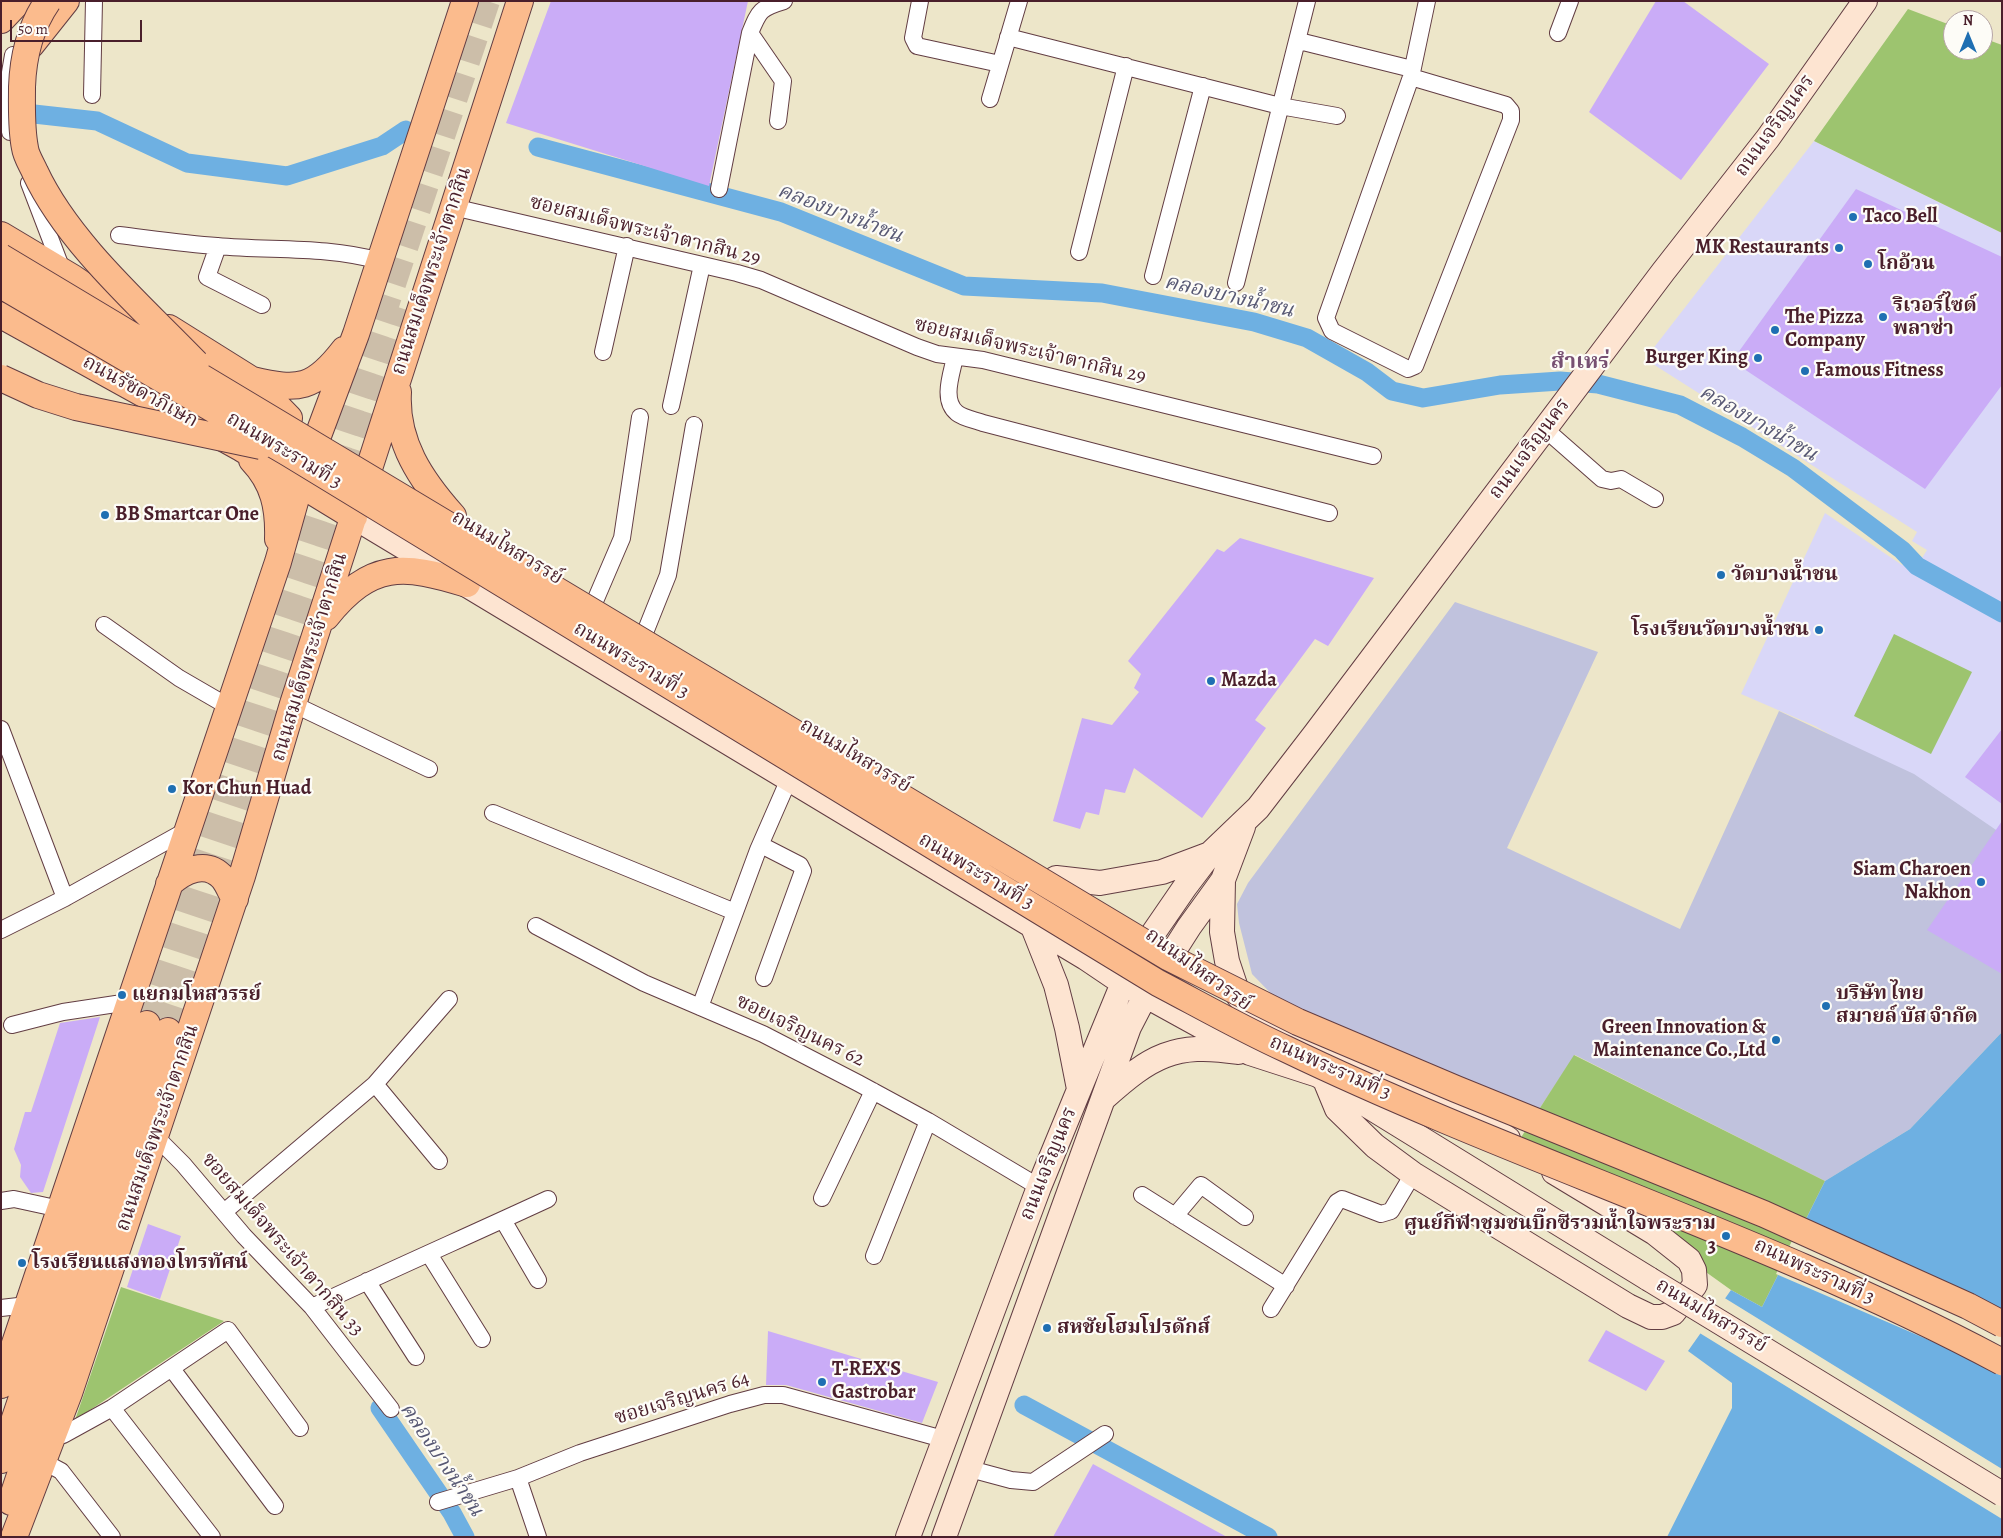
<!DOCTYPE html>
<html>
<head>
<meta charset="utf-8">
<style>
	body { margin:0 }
	#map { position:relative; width:2003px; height:1538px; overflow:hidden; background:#ede6c9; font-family:Alegreya,serif }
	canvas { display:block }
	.frame { position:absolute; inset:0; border:2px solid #4a1f2b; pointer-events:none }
	.north { position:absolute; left:1943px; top:10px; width:50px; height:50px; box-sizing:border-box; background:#fdfcf7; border:1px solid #b5a4a5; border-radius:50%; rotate:0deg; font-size:14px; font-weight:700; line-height:20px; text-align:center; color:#4a1f2b }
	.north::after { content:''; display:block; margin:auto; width:18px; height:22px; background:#1f6fb2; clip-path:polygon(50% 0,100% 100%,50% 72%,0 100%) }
	.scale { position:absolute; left:10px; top:20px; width:132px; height:22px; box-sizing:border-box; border:2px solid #4a1f2b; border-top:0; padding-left:6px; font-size:15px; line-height:18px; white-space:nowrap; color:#4a1f2b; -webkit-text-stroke:4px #fdfcf7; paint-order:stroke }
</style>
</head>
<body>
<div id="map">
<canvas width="2003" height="1538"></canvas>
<div class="frame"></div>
<div class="north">N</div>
<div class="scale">50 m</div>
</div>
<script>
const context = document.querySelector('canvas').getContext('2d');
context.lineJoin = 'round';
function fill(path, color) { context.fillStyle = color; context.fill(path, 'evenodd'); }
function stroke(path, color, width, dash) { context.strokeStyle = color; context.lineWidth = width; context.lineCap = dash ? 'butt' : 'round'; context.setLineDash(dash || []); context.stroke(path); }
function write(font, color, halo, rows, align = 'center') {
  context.font = font + ' Alegreya,"Noto Serif Thai",serif'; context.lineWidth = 4.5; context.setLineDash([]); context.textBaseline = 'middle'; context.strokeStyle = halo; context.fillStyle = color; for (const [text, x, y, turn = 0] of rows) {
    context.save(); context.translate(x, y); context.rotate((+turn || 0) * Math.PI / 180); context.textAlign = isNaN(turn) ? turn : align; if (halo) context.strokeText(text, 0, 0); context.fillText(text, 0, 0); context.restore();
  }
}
fill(new Path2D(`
	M1814,141L2002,233V834L1815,726L1741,694L1825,513L1902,565L1917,566L1927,550L1912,541L1917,532L1645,359Z`), '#d9d7f8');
fill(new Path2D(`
	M1455,602L1598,652L1507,848L1680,929L1779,711L1914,774L2002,834V1032L1910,1129L1825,1181L1575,1055L1534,1117L1293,1016L1252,974L1239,923L1237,904L1248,883Z`), '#c0c2dd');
fill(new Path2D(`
	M1908,9L1953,26V50H1983V38L2002,45V233L1814,141Z
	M1894,634L1972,672L1931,754L1854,716Z
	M1574,1055L1825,1181L1762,1307L1731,1290L1520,1139Z
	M121,1287L224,1321L75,1420Z`), '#9dc46f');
fill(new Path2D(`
	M2002,1032V1537H1667L1732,1408V1383L1688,1351L1731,1290L1762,1307L1825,1181L1910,1129Z`), '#6eb0e2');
fill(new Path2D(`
	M1802,1220L2002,1311V1376L1959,1353L1776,1274Z
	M1723,1297L2002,1469V1519L1698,1332Z`), '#ede6c9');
stroke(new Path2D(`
	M10,116L34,114L97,121L187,163L287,176L382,146L406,130
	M538,147L781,212L964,286L1102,293L1254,322L1307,338L1367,372L1392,391L1423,398L1500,385L1560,381L1598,384L1680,405L1742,437L1793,468L1902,550L1917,566L2002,613
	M1024,1405L1268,1537
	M380,1408L452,1513L465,1537`), '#6eb0e2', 19);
fill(new Path2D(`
	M551,1H748L709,186L506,123Z
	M1656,1H1683L1769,64L1681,180L1589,112Z
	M1856,189L2002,257V385L1925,489L1732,361Z
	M1240,538L1374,578L1328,646L1315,639L1255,720L1266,728L1202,818L1134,768L1125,793L1105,789L1099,815L1086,812L1080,829L1053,821L1082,718L1112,725L1139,692L1134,688L1141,674L1128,661L1217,549L1224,552Z
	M2002,729V804L1965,777Z
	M2002,821V974L1927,930Z
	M100,1017L43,1192L31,1193L20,1177L21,1165L14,1149L25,1112H31L60,1023Z
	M148,1224L181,1236L160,1299L127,1287Z
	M1606,1330L1665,1361L1646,1391L1588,1361Z
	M768,1331L938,1382L922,1423L786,1385H766Z
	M1093,1464L1227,1537H1053Z`), '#caacf7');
stroke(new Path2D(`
	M147,1024L487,1
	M168,1031L407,310`), '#ccbea9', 26, [26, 13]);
const street = new Path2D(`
	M920,1L913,38L917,46L1000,64
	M750,33L783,81L778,121
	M1558,33L1570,1
	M1008,37L1280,106L1337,116
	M1298,44L1303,42L1412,69
	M1411,77L1506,105L1511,111V120L1415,366L1408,369L1332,331L1326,318L1411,77L1427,1
	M92,95L94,1
	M990,99L1019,1
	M10,132L7,90L13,55
	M29,183L63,272
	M719,189L750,33C759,11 760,8 784,1
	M453,207L737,273L761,280L917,347L937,354L983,360L1373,456
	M119,235C152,239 185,244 217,246C273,251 326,246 380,261
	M218,246L207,277L262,305
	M1079,252L1126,66
	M1153,276L1203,86
	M1236,283L1307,1
	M603,352L627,246
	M955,357C952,373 941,400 957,413C963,418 975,420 983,423L1329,513
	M671,406L702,265
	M1545,429L1602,479L1611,481L1621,479L1655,499
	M595,601L622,538L640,417
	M104,625L179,678L229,707
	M646,630L668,575L694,425
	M293,704L429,769
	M1,729L65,898
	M493,813L735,912
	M761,845L800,865L803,871L764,978
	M536,926L644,983L763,1034L858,1083L928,1121L1039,1187
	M1,930L65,898L187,830
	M700,1007L758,850L789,779
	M12,1025L63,1012L129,1002
	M375,1084L439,1161
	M156,1137L183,1164L244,1236L312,1307L391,1409
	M1142,1195L1286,1286
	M822,1198L873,1091
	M1,1201L14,1199L60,1209
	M224,1212L375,1084L449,999
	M1175,1216L1201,1185L1245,1217
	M503,1220L538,1280
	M429,1254L482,1339
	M874,1256L928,1121
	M367,1281L416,1357
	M312,1307C391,1270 470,1235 548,1199
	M1,1308L27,1305
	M1271,1309L1337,1202L1342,1199L1381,1214L1391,1211L1413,1174
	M172,1369L275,1506
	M112,1408L212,1537
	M54,1436L63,1435L112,1408L228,1330L300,1428
	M44,1462L61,1471L112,1537
	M970,1469L1011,1480L1033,1482L1105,1434
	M518,1478L538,1537
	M438,1502L518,1478L580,1453L730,1404L764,1395H783L943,1439`);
const secondary = new Path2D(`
	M354,517L1086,958L1123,983L1250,1053L1318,1075L1649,1279
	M1056,878L1100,883L1162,872L1210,854
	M1223,880L1222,932L1227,961L1239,997
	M1033,927L1056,985L1067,1028L1079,1089
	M1241,999L1277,1031L1298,1054
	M1284,1034L1436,1096L1476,1117L1508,1139
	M1325,1080L1337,1109L1375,1146L1413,1174L1628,1306L1651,1317H1662L1673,1313L1695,1285L1694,1270L1689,1260L1655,1233L1554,1172
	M1104,1098C1151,1056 1174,1042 1238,1052
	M908,1537L1039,1187L1123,983L1152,935L1185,887L1210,854L1258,808L1315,734L1663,272L1768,138L1865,1
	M944,1537L1129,1027L1145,996L1189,927L1223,880L1243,827`);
const primary = new Path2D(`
	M1,20L19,1
	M31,45L66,1
	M1,235L73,278L169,344
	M1,315L241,448L354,517
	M169,328L252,380L289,418
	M252,380C299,391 314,389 344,350
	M398,392C395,442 421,480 453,516
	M252,460C274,483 279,508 278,539
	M326,617C371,561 403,564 467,584
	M169,884C183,871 206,859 223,878C228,884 231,893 235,899
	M1,1385L278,562L300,484L356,334L465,1
	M1,1460L147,1024
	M11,1502L168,1031
	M14,1537L69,1393L242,876L293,704L520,1`);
stroke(street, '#623d43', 18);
stroke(secondary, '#623d43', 26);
stroke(primary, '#623d43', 28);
stroke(street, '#fff', 16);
stroke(secondary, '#fde4d1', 24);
stroke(primary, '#fbbb8d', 26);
const secondaryBridge = new Path2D(`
	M1649,1279L2002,1494`);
const primaryBridge = new Path2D(`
	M48,1C30,27 23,56 22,87C22,107 21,128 25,148C26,156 32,165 35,172C68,243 142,307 196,363
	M1,257L1168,957L1298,1022L1456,1089L1764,1214L1968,1306L2002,1324
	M1,285L288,453L1158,983C1200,1005 1242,1029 1286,1049C1521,1162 1772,1239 2002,1362
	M1,378L38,395L76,407L261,446`);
stroke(secondaryBridge, '#623d43', 26, []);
stroke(primaryBridge, '#623d43', 28, []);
stroke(secondaryBridge, '#fde4d1', 24);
stroke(primaryBridge, '#fbbb8d', 26);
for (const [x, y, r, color] of [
	[1853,217,5,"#1f6fb2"],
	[1839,248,5,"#1f6fb2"],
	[1868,264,5,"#1f6fb2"],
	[1883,317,5,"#1f6fb2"],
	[1775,330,5,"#1f6fb2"],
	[1758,358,5,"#1f6fb2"],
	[1805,371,5,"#1f6fb2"],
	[105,515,5,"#1f6fb2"],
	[1721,575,5,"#1f6fb2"],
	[1819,630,5,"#1f6fb2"],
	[1211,681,5,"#1f6fb2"],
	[172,789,5,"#1f6fb2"],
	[1981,882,5,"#1f6fb2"],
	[122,995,5,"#1f6fb2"],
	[1826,1006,5,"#1f6fb2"],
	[1776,1040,5,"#1f6fb2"],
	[1726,1236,5,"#1f6fb2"],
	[22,1263,5,"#1f6fb2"],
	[1047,1328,5,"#1f6fb2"],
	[822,1382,5,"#1f6fb2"]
]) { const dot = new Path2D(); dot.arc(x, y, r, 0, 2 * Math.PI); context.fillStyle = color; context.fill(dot); stroke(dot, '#fdfcf7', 2); }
write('20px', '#4a1f2b', '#fdfcf7', [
	["ถนนเจริญนคร",1775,126,-54],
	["ซอยสมเด็จพระเจ้าตากสิน 29",645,231,14],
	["ถนนสมเด็จพระเจ้าตากสิน",432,271,-72],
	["ซอยสมเด็จพระเจ้าตากสิน 29",1030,351,13],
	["ถนนรัชดาภิเษก",140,392,29],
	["ถนนเจริญนคร",1530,449,-53],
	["ถนนพระรามที่ 3",284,451,31],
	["ถนนมไหสวรรย์",507,548,31],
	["ถนนสมเด็จพระเจ้าตากสิน",310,657,-73],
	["ถนนพระรามที่ 3",631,661,31],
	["ถนนมไหสวรรย์",855,756,31],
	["ถนนพระรามที่ 3",976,872,31],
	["ถนนมไหสวรรย์",1198,970,36],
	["ซอยเจริญนคร 62",800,1031,26],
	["ถนนพระรามที่ 3",1330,1068,24],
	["ถนนสมเด็จพระเจ้าตากสิน",158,1128,-71],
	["ถนนเจริญนคร",1049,1164,-68],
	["ซอยสมเด็จพระเจ้าตากสิน 33",282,1245,49],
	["ถนนพระรามที่ 3",1814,1272,25],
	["ถนนมไหสวรรย์",1711,1316,31],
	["ซอยเจริญนคร 64",682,1399,-17]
]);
write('bold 20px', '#4a1f2b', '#fdfcf7', [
	["Taco Bell",1863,217],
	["MK Restaurants",1829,248,"right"],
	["โกอ้วน",1878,264],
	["ริเวอร์ไซด์",1893,306],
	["พลาซ่า",1893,329],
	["The Pizza",1785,318],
	["Company",1785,341],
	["Burger King",1748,358,"right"],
	["Famous Fitness",1815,371],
	["BB Smartcar One",115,515],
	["วัดบางน้ำชน",1731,575],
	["โรงเรียนวัดบางน้ำชน",1809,630,"right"],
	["Mazda",1221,681],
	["Kor Chun Huad",182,789],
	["Siam Charoen",1971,870,"right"],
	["Nakhon",1971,893,"right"],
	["บริษัท ไทย",1836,994],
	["สมายล์ บัส จำกัด",1836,1017],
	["แยกมโหสวรรย์",132,995],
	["Green Innovation &",1766,1028,"right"],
	["Maintenance Co.,Ltd",1766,1051,"right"],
	["ศูนย์กีฬาชุมชนบิ๊กซีรวมน้ำใจพระราม",1716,1224,"right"],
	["3",1716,1247,"right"],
	["โรงเรียนแสงทองโทรทัศน์",32,1263],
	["สหชัยโฮมโปรดักส์",1057,1328],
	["T-REX'S",832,1370],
	["Gastrobar",832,1393]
], 'left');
write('italic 21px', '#585974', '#fdfcf7', [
	["คลองบางน้ำชน",840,214,21],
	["คลองบางน้ำชน",1229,297,13],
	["คลองบางน้ำชน",1758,424,30],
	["คลองบางน้ำชน",441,1460,56]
]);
write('bold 22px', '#775072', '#fdfcf7', [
	["สำเหร่",1580,363]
]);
</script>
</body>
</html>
